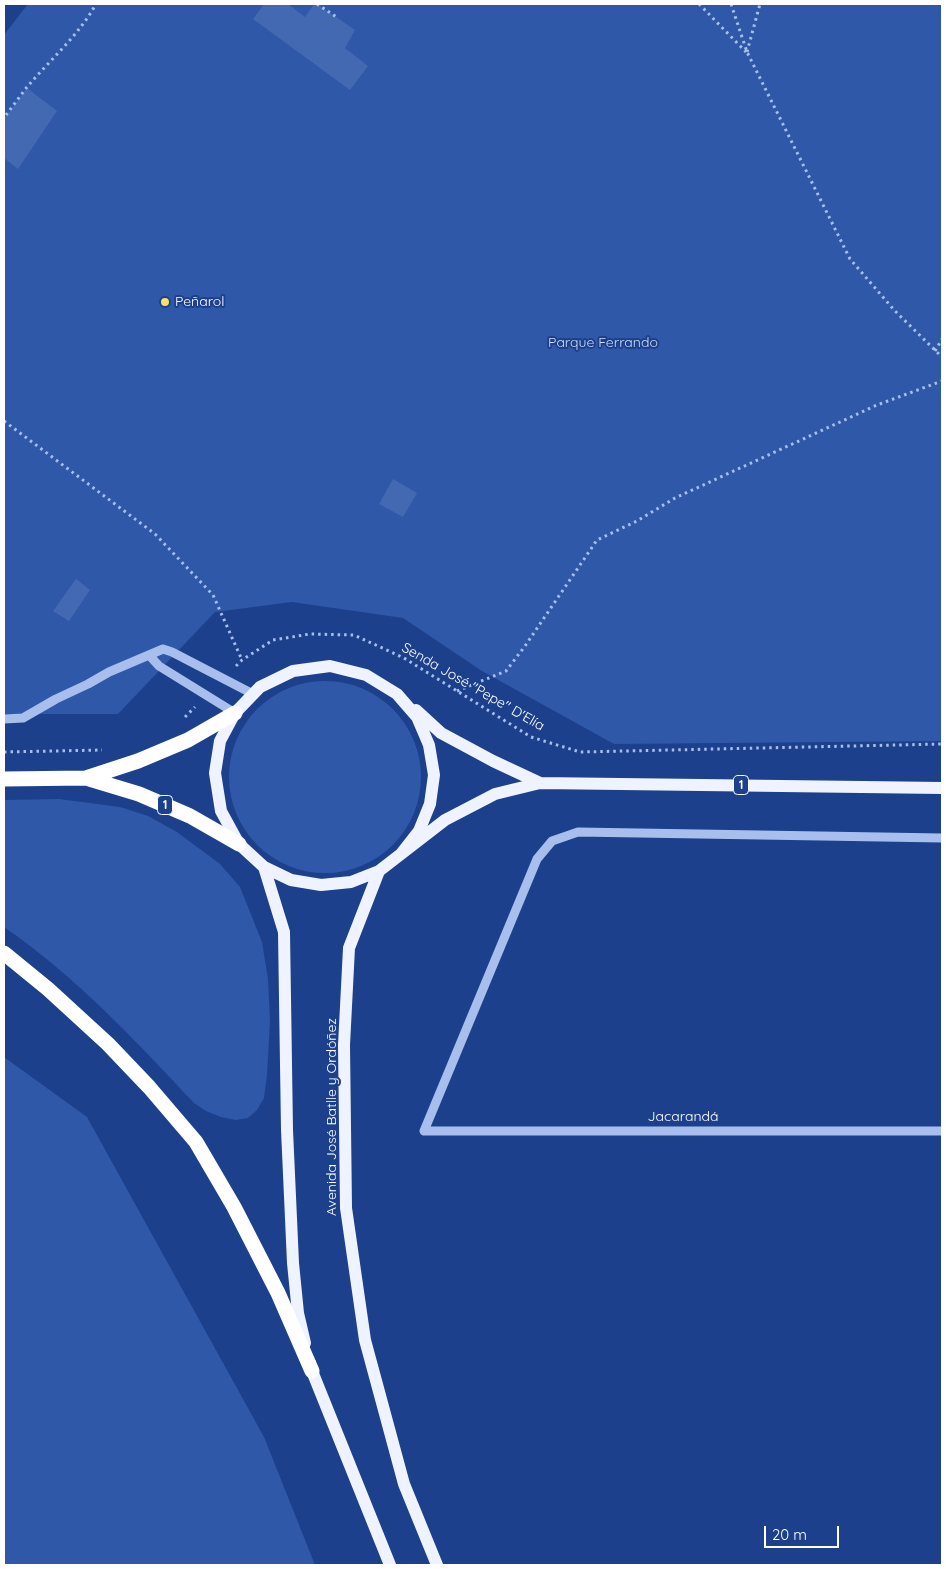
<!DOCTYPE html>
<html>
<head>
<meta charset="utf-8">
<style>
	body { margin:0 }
	#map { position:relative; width:946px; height:1569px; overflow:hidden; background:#1c408c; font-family:Quicksand,sans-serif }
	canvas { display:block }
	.frame { position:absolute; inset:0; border:5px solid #fff; pointer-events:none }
	.scale { position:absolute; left:764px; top:1526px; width:75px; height:22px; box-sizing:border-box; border:2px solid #fff; border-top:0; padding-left:6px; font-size:15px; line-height:18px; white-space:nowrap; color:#fff; -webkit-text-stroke:4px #1c408c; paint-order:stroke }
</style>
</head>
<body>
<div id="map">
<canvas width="946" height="1569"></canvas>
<div class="frame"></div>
<div class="scale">20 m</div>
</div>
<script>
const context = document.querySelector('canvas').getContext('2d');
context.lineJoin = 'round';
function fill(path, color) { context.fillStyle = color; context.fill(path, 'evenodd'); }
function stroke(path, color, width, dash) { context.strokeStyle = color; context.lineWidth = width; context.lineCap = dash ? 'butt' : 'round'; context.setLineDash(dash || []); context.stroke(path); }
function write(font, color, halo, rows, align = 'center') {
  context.font = font + ' Quicksand,sans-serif'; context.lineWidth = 4; context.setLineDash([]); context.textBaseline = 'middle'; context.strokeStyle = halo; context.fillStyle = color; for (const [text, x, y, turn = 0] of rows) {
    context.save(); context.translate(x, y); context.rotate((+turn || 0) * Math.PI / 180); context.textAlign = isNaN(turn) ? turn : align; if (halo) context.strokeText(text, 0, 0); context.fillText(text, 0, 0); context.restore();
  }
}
fill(new Path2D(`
	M28,4H942V741L614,744L482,671L403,618L292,602L215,612L118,714H4V35Z
	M229 777a96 96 0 1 1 192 0a96 96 0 1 1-192 0Z
	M59,799L120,807L148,816L177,832L220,864L240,887L262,942L268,979L270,1021L267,1075L264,1098L257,1110L248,1118L236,1120L221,1117L206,1111L194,1103C135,1040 75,976 4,927V800Z
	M4,1057L87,1117L264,1437L315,1565H4Z`), '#2f58a9');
fill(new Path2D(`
	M264,4H288L305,17L314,4H317L355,30L345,48L368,66L350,90L253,19Z
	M27,88L57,111L18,169L4,158V119Z
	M393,479L417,493L403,517L379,504Z
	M76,579L90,590L69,621L53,611Z`), '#4469b3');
stroke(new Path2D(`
	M317,4L338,18
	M699,4L746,52
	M731,4L747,52L850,259L895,311L942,357
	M747,52L760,4
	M6,115C13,106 20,96 27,87C50,60 79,35 96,4
	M935,351L942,339
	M4,421L155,534L213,595L242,660
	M236,666L242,660L273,640L310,634L354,635L404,658L531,737L580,752L942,744
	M457,691L506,671L525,646L597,540L637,521L675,498L877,405L942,381
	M185,717L195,707
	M4,752L102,750`), '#a8bfed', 3, [2.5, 4]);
stroke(new Path2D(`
	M149,655L159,666L235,713
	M4,719L23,718L56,699L88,684L109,672L163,649L172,652L253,694
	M942,838L578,832L552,841L537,859L424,1131H942`), '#a8bfed', 9);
stroke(new Path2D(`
	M416,710L441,733L493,761L540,783
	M401,854L419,831L430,804L434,775L429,745L417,717L397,694L366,675L330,666L293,671L260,687L235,713L220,741L215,773L221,811L239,844L264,867L291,880L321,885L351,882L379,871L445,820L495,794L540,783L942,788
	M264,867L284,932L287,1130L293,1263L298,1313L305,1343
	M379,871L349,948L344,1045L346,1208L365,1340L404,1484L437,1565
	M310,1363L312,1371L390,1565`), '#eef3ff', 12);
stroke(new Path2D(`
	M86,778L138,761L188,740L235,713
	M4,779L86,778L139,794L190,816L239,844
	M4,953L48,989L108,1044L149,1087L196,1142L234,1207L278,1293L312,1371`), '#fff', 15);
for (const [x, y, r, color] of [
	[165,302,5,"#fde266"]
]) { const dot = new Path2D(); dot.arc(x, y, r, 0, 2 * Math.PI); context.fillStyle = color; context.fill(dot); stroke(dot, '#1c408c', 2); }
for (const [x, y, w] of [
	[741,785,15],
	[165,805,15]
]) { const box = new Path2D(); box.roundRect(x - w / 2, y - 9.5, w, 19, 4); context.fillStyle = '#1c408c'; context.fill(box); stroke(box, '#fff', 1); }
write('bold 12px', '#fff', null, [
	["1",741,785],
	["1",165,805]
]);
write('14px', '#fff', '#1c408c', [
	["Peñarol",175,302]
], 'left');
write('14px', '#cedcf9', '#1c408c', [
	["Parque Ferrando",603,343]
]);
write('14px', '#fff', '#1c408c', [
	["Senda José \"Pepe\" D'Elía",473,687,30],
	["Avenida José Batlle y Ordóñez",332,1117,-90],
	["Jacarandá",683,1117]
]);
</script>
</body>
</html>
